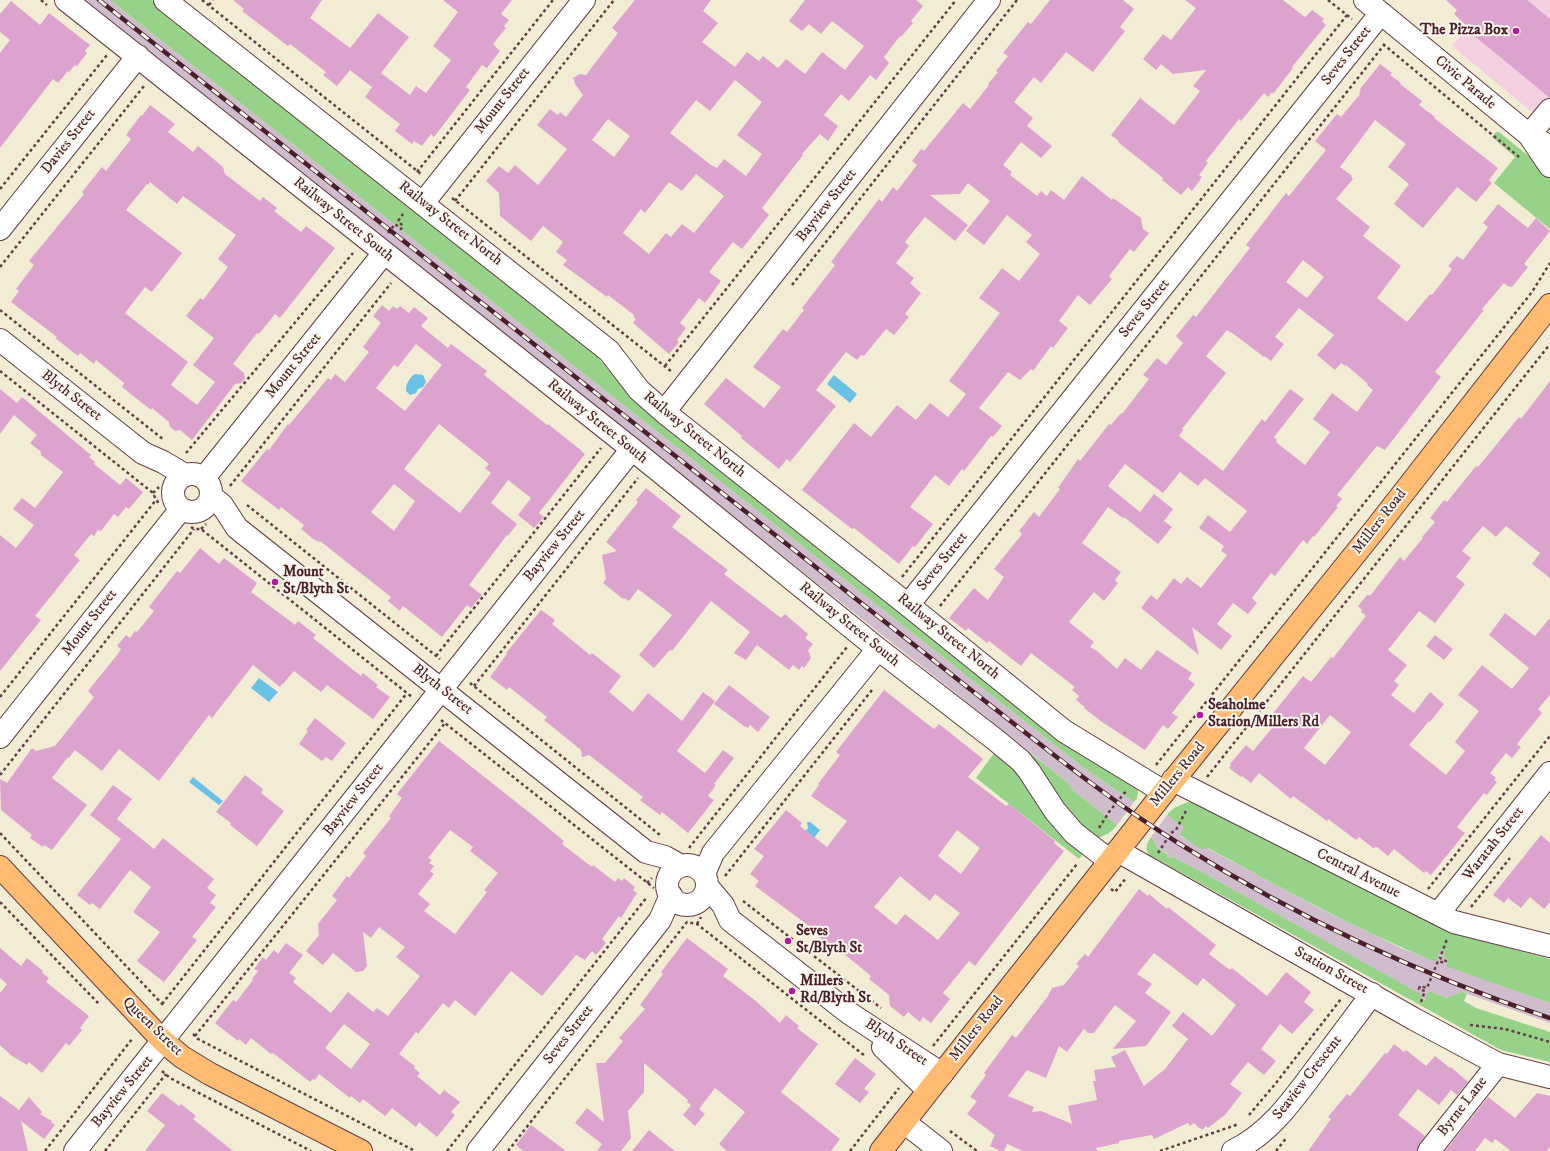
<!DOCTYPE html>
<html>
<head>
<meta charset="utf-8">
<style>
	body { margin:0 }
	canvas { display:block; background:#f2ecd4 }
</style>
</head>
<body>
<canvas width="1550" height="1151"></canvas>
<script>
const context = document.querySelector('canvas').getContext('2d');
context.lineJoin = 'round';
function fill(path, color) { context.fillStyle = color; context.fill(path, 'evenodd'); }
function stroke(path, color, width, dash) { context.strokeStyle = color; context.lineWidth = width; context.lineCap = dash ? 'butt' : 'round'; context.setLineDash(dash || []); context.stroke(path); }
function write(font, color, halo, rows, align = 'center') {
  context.font = font + ' "IM FELL DW Pica",serif'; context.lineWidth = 4; context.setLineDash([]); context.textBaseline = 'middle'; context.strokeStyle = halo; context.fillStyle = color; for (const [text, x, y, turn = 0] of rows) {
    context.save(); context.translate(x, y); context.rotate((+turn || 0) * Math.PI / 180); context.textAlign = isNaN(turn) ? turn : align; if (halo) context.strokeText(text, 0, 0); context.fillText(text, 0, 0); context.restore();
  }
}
fill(new Path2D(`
	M1490,0H1550V127L1452,46Z`), '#f3cfdf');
fill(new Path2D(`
	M82,0H110L1084,768L1134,802L1117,825L1074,791L1067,782L1007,734Z
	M1167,815L1185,827L1180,836L1201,848H1207L1321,909L1403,949L1436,961L1440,949L1445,951L1443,957L1448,960L1446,965L1550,1003V1023L1462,992L1447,998L1429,991L1426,1000L1421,997V995L1204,873L1173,857L1170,858L1167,856V853L1158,848L1151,837Z`), '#cfbdce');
fill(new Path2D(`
	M110,0H152L161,6L582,339L631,396L1137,787C1139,793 1138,797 1134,802L1084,768Z
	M1496,132H1499L1546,170L1550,177V229L1494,183L1515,157L1492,137Z
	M883,665L1000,751L1083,853L1079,859L976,778L994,753Z
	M1020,745L1067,782L1074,791L1117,825C1112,832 1105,836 1097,838L1073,821L1022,751Z
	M1188,802L1197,803L1437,926L1467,937L1550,959V1003L1446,966L1448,960L1443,957L1445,951L1440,950L1436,962C1357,930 1282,888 1208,848L1201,849L1180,835L1184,827L1167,815C1172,808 1180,805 1188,802Z
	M1151,837L1158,848L1167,854V856L1170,858L1173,857L1204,873L1422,995L1421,997L1425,1000L1429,991L1447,998L1462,992L1467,994L1464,1001L1476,1008L1550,1032V1062L1501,1050L1153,857L1151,859C1145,850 1145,846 1151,837Z`), '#96d388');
fill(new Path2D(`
	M415,374L423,375L426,382L423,387L418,389L416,393L410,395L406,391C405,385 410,377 415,374Z
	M834,375L857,394L850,403L827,384Z
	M259,678L278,692L269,702L251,688Z
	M193,777L223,801L219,805L189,782Z
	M807,822H810L820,830L806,849L797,842L808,828Z`), '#69c1e6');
fill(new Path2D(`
	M233,0H322L310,18L350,48L378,13L409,37L381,73L410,95L416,86L426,93L451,60L433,46L458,12L443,0H512L501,14L509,20L504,26L506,28L493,44L500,51L487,68L482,65L466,87L470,90L434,137L431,134L422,146L414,141L412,144L395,131L400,124L365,97L372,87L350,70L337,86L323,75L326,72L290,44L288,46L242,11L244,9Z
	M635,0H711L703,11L718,23L702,42L735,67L747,52L759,61L763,56L778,68L786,59L805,74L822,52L845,70L864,46L832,21L821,34L809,24L802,31L789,21L805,0H916L923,6L911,21L913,23L901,37L900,36L884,57L889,63L876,80L870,75L849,101L841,94L824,115L838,126L828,141L820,134L802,154L803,155L762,208L769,215L742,249L733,242L709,272L721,281L705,303L699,298L680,323L686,328L677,340L679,342L669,354L633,323L636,319L633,316L634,315L608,295L607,297L563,265L567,260L556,252L563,242L543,226L531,241L500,216L499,193L486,181L499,166L508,173L515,165L538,185L567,149L537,125L550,109L558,115L560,112L566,117L583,95L575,84L573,78L580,74L586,75L618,33L612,28ZM735,80L762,102L737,135L762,154L746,176L724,159L717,168L711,165L670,133L696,100L710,111ZM608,119L630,136L614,157L592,140ZM696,174L724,196L694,233L682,224L671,237L666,233L649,254L623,233L641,209L645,213L669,182L682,191Z
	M1050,0H1123L1134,9L1120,27L1125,31L1093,72L1066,52L1041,83L1034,77L1014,102L1033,118L1027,126L1052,146L1041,158L1021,142L1003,165L1012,172L1010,175L1037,196L1041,191L1047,196L1051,190L1064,200L1082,176L1112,200L1113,198L1141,218L1143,229L1149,233L1134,252L1130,249L1109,276L1112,279L1090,305L1078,295L1059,321L1068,328L1053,348L1051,346L1033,371L1031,369L1020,380L1008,372L979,408L1002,426L993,437L991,436L964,471L962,469L949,486L935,475L910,507L933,524L915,547L913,546L899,564L854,528L852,529L802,490L854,423L871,437L897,405L916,420L930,403L948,417L966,394L949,381L1000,313L979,298L1002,268L1019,281L1040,254L1026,242L1032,235L1007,215L984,245L966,231L990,201L968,183L960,194L930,195L968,225L955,241L925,217L905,242L909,246L896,263L914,278L910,283L921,293L905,314L909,317L894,335L886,329L864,356L861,355L857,360L846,352L816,390L836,406L790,462L787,459L779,469L741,438L742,436L704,404L726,378L764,408L781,387L753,367L783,329L787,332L804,310L802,308L835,265L831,262L879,199L882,202L893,187L897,191L917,165L912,161L921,149L924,151L963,103L970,109L989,85L988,84L998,72L996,71L1008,56L1003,53L1028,22L1031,24Z
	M1185,0H1283L1305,17L1312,10L1324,19L1322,21L1326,25L1292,67L1293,68L1273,94L1272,92L1268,97L1264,93L1241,121L1239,119L1206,161L1208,163L1199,175L1202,177L1192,191L1188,187L1181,195L1162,180L1163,178L1118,142L1119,141L1111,135L1140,98L1174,125L1200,91L1193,86L1206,70L1173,74L1161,64L1156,70L1143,59L1163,34L1171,40L1196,8Z
	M1446,0H1527L1550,19V98L1466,29L1468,27L1454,14L1457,10Z
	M11,1L40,25L49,13L90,45L85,51L87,53L77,66L75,65L69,72L68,71L58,83L53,79L0,148V53L10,40L0,32V14Z
	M1380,64L1392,73L1390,75L1401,83L1400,84L1422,101L1419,105L1435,117L1434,118L1498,168L1489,180L1492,183L1476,202L1457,187L1423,228L1394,204L1409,184L1388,167L1406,144L1375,120L1340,167L1352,176L1351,177L1353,179L1336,199L1370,227L1363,236L1401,266L1377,298L1407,322L1430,294L1432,295L1452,269L1448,266L1457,256L1463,260L1488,227L1483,223L1498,204L1528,228L1536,218L1550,231L1524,264L1528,267L1512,287L1510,286L1509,287L1504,283L1482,309L1484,310L1435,372L1441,377L1385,450L1377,446L1337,495L1342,499L1336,506L1338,507L1314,537L1313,536L1307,544L1303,540L1275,576L1271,573L1252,598L1257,603L1248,614L1233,603L1217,624L1232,636L1221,650L1192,627L1199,655L1141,608L1151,595L1157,600L1174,578L1181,584L1187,577L1201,588L1227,555L1221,551L1224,546L1199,528L1208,515L1230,532L1247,511L1205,478L1198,486L1180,472L1163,493L1125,464L1108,486L1140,512L1154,494L1173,509L1164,521L1172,527L1158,544L1124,517L1123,518L1108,507L1082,543L1121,572L1115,580L1118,583L1104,601L1094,592L1069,622L1094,642L1090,647L1097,651L1117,669L1125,658L1141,670L1157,650L1192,673L1188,679L1195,684L1172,713L1178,717L1168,729L1163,725L1145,750L1102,722L1084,708L1085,707L1076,700L1079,696L1072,690L1075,687L1031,653L1021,666L989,641L987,643L968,628L966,631L949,618L974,588L988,600L1004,577L994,569L1022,534L1019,531L1034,512L1039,517L1060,489L1058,488L1078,459L1080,461L1109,424L1111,425L1121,413L1122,414L1149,379L1143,375L1157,358L1166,365L1183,343L1176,336L1193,315L1196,317L1250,248L1246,245L1286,193L1289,196L1326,150L1315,141L1337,114L1341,117L1360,94L1359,93L1361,90L1360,89ZM1303,260L1324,277L1307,298L1286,282ZM1299,308L1334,335L1317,355L1335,370L1341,363L1345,366L1346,365L1368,384L1367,385L1373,390L1357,412L1332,393L1313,419L1330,432L1305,465L1276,442L1277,440L1274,437L1304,399L1290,389L1265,422L1262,419L1223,471L1179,436L1183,430L1182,429L1226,373L1206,356L1227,330L1231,333V332L1264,357V356L1271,361L1284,344L1275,337Z
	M150,105L175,124L168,132L193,152L198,146L223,167L225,174L260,201L263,197L277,208L274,211L301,232L306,226L335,248L280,318L275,314L259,334L257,333L233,364L244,373L245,379L241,383L235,384L192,440L180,430L175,431L170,427L169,422L152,408L151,410L122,387L124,383L96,360L94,364L80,353L78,356L55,338L57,337L11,302L19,291L16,289L34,265L29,261L84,194L82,192L102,167L106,171L131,139L126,135L141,115L142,116ZM150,182L177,204L183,196L236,235L218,259L228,267L203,300L200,298L186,316L214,338L193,365L215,382L197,405L171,385L188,362L125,313L145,287L152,292L182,253L126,210L147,184L148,185Z
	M382,305L389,311L393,306L397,309L400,306L409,313L414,307L428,318L421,326L448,348L451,344L487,371L484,375L547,425L548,424L582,451V452L585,454L539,513L544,517L534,528L518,515L531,498L508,480L491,503L517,524L508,536L507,535L469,585L482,595L471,608L467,605L442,637L403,606L400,611L388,601L391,597L320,541L319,542L313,539L301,529L304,525L281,507L279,510L241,481L267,449L269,450L288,424L289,425L328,378L331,380L335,374L345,382L369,352L363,347L381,323L373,316ZM416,344L442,365L405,411L376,388L394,365L398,367ZM439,424L489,464L485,468L491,473L460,513L404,469ZM394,484L415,501L394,531L371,512Z
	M1550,381V578L1532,564L1540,553L1506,526L1496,537L1483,526L1462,551L1471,558L1456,577L1465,584L1435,623L1419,611L1388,650L1407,665L1394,681L1399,685L1391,695L1414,713L1430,692L1444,704L1430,722L1429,721L1409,745L1446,775L1465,751L1455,742L1479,711L1458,695L1482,665L1512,689L1529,668L1489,635L1505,613L1535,636L1550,618V695L1538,709L1542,713L1517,744L1521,747L1512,758L1506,753L1490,773L1496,778L1494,780L1497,782L1487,795L1484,793L1457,827L1465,833L1431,875L1426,871L1424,873L1394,849L1388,856L1377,847L1373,848L1359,837L1356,840L1328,819L1327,821L1293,796L1291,799L1259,773L1251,783L1242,776L1241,777L1229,768L1231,765L1230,764L1246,745L1253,751L1277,722L1270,717L1303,676L1311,682L1331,657L1333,658L1366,616L1361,612L1362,610L1358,606L1368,594L1370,596L1400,557L1404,561L1423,538L1422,537L1435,522L1430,518L1444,500L1447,502L1476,466L1478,467L1519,417L1521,419ZM1330,715L1351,732L1325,765L1304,748Z
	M0,389L17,403L22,397L91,455L89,457L95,462L94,464L120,485L126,478L143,492L129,509L126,507L118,517L114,514L101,531L98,530L94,536L91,534L74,555L80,560L35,616L41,620L0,671V535L16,548L34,525L13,509L22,498L35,508L63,472L41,455V452L30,443L37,435L14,415L0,434Z
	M646,488L681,516L672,527L728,570L724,574L781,618L785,614L808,634L805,638L813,644L808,650L811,658L804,668L802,666L799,670L793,665L789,670L757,645L746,660L734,653L750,632L711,601L672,651L670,650L654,668L639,655L672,615L638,589L629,601L624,598L623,599L603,583L606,579L602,555L617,551L606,542L638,502L636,500Z
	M200,548L219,564L224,558L257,583L251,592L294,624L295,625L298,621L316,635L313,638L361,676L363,673L378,685L376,687L390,697L373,719L327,685L321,692L294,671L283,684H282L280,687L253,665L212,718L209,715L159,781L119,749L102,771L75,750L69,758L68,757L52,778L87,805L52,850L44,845L43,847L30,838L32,835L1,810L0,779L7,783L32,748L36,751L55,746L94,697L88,691L117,655L121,649L117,646L126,635L130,638L135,631L137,632L154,611L149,607L162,590L177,571L180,573Z
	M541,610L555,620L552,624L590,655L592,653L621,676L609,692L633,712L648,693L682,721L703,692L715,701L677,751L705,773L723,750L734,758L714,784L716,785L708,796L714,800L688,833L662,812L660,815L640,800L643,797L589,755L582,757L581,750L544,720L547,717L509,687L507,690L490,677L507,654L506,653Z
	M1435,635L1453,649L1444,660L1426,646Z
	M729,685L770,717L758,732L750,725L748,728L744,726L714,704Z
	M884,690L934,729L939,724L983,759L968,777L1006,806L1009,804L1055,841L1054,843L1064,851L975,966L969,961L943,993L950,999L931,1023L923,1017L920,1022L908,1012L904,1017L890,1006L889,995L869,979L871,976L843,953L841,955L815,934L817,932L755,886L759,881L750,874L764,856L754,849L786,810L802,823L800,826L827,847L847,821L811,796L819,785L818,784L840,755L836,752ZM957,830L980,848L961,874L938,856ZM900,876L930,901L935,894L960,913L938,940L905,914L896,925L874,907Z
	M315,718L346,743L332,761L326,757L322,761L299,744L308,731L306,730Z
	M439,741L535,817L564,841L562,844L592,867L593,865L615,882L618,878L622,881L624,878L635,887L633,890L637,893L621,918L619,916L602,939L606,943L596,955L592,951L585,960L576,955L542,996L511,971L475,1016L455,1000L449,1008L443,1003L418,1034L416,1032L399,1054L415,1066L414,1068L420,1073L417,1076L440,1095L444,1090L460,1102L451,1112L455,1115L437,1137L419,1122L416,1127L392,1108L385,1116L363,1099L360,1103L351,1096L350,1098L319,1074L315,1080L313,1079L310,1082L273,1053L271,1054L251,1038L246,1045L239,1039L238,1041L215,1023L233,1000L236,1002L253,980L252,979L258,971L254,969L263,957L266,960L274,950L278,954L286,943L303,955L289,973L296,978L293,982L331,1013L348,992L373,1012L377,1008L388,1016L420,976L396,957L405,947L379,927L371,938L363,932L367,966L363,971L356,972L333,953L323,965L306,951L319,935L318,924L337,900L332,896L347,876L349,878L366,856L363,853L391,818L389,816L402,798L397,794ZM450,830L473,847L470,851L498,873L484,890L487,892L455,934L424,911L430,904L418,894L434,874L430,871L434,866L429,863L432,860L428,858ZM344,1024L370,1044L351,1069L325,1048Z
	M245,775L263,789L261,793L284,811L257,846L230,825L231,823L216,812Z
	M113,785L132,799L117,819L154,849L163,838L214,879L207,888L216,895L210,903L216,907L192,937L197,940L164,982L137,961L160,932L133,912L151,887L130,870L100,909L92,903L90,905L77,895L121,839L90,815Z
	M1541,835L1550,843V902L1544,909L1530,897L1521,908L1508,898L1504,903L1493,895Z
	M1139,889L1148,896L1149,894L1167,909L1168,907L1216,945L1209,954L1230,970L1232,968L1267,996L1286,972L1311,992L1304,1002L1314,1010L1292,1034L1280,1024L1261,1049L1276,1061L1264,1075L1248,1062L1230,1084L1242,1093L1225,1115L1208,1128L1206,1126L1202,1130L1200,1128H1199L1194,1123L1190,1126L1188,1123L1154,1139L1152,1135L1119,1141V1143L1096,1148L1097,1151H1023L1007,1144L1004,1151H1000L990,1146L995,1135L967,1114L977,1101L970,1097L986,1075L984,1073L1012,1035L1016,1038L1048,996L1052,988L1064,985L1079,966L1076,964L1085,954L1088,957ZM1154,953L1197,986L1203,978L1236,1005L1212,1036L1183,1012L1172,1026L1188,1039L1165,1069L1144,1086L1125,1050L1111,1057L1116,1067L1094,1070L1096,1081H1093L1097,1100L1068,1106L1072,1124L1041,1111L1032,1112L1034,1107L1008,1096L1027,1070L1046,1078L1059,1046L1067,1052L1084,1029L1088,1033H1094L1115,1005L1136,1021L1113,1049L1146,1046L1171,1012L1145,993L1152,984L1137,974Z
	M687,938L728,969L723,976L756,1001L780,1023L786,1015L799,1026L797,1028L818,1044L781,1092L840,1139L831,1151H727L719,1144L745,1112L715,1088L699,1109L705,1114L695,1126L683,1115L691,1105L687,1102L688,1100L644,1063V1092L628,1111L631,1138L621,1151H597L602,1144L575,1123L587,1108L604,1122L596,1063H605L623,1041L619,1038L645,1009L640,1005L663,974L661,972Z
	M0,948L21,966L27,958L43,971L42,973L49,978L46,982L89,1016L80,1028L82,1030L69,1046L66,1043L42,1073L29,1062L27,1065L12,1056L0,1045V993L7,984L0,978Z
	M1394,1044L1404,1052L1406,1050L1426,1066L1435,1056L1450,1068L1451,1067L1468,1082L1457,1095L1451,1090L1439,1105L1418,1089L1398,1115L1425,1136L1419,1144L1417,1151H1308L1331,1119L1328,1117L1347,1094L1350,1096L1385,1053L1387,1054Z
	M855,1058L876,1074L864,1089L869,1092L860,1103L835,1084Z
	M162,1093L179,1106L181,1104L196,1116L193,1119L233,1151H145L165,1125L147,1111Z
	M1537,1093L1550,1096V1147L1547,1151H1511L1495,1139L1492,1143L1485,1138L1475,1151H1445L1488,1097L1515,1118Z
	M0,1096L18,1109V1111L29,1097L42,1112L40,1114L52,1121L51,1122L55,1125L44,1139L21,1121L28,1151H0Z
	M531,1125L566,1151H523L516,1145Z
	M649,1130L675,1151H632Z`), '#dda3cf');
const minor = new Path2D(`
	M66,0L632,449L878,649L997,741L1021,761L1029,771L1055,811L1074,833L1110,861
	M165,0L609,351L639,390L664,412L908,605L1053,722L1064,731L1164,792
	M1365,0L1529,135L1550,147
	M1529,135L1550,110
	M1531,138L1550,166
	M423,203L584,0
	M0,229L138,56
	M0,340L143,453L163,462L185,475
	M664,412L989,0
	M173 493a19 19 0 1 1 38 0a19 19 0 1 1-38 0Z
	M204,478L384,253
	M211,496L222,505L237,528L646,852L665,857L681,866
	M908,605L1381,13
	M0,737L181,509
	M1173,780L1454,922L1550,946
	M1118,851L1414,1019L1498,1064L1550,1077
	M667 885a20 20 0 1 1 40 0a20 20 0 1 1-40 0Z
	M704,874L713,853L878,649
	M707,886L723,905L730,920L849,1013L942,1074
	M1438,914L1550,773
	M883,1047L928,1090
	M904,1122L941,1151
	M75,1151L632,449
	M478,1151L660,920L671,895
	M1233,1151C1271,1133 1294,1098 1319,1065C1336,1042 1354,1018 1372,994
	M1429,1151L1498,1064`);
const major = new Path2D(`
	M0,867L163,1041L182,1057L210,1074L361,1151
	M881,1151L1110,861L1164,792L1376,528L1550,305`);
stroke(minor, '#633e44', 24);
stroke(major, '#633e44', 24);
stroke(new Path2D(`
	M41,0L47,5
	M202,0L421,174
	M1328,0L1352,19
	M209,5L213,0
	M1383,44L1519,157
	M417,172L553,0
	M0,189L107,55
	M452,198L672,372
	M455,201L614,0
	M388,233L395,224L401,229L403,226L398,221L403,214
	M0,267L144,86
	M792,285L1017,0
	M0,310L164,440
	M665,366L956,0
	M0,371L153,493L156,500L160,504
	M186,453L353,253
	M230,486L391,283
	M153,493L159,487
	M247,505L440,659
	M191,527L194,529H201L412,697
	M201,529L206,524
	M902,577L1347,15
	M940,606L1384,45
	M436,656L601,448
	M470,683L660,835
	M474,686L638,478
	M0,697L156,500
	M441,720L654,888
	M1156,765L1532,292L1550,263
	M0,775L194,529
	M1207,777L1550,344
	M1099,828L1109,812L1126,791
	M0,833L165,1007
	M689,848L847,647
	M1158,853L1171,833L1176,830L1187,809
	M725,876L872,690
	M647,883L652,878
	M1111,889L1115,892L1126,878
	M1428,889L1550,736
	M743,901L881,1008
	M0,902L100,1005
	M1471,907L1510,858
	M697,924L701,917
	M1421,1002L1425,991L1419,989L1420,986L1427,988L1438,961L1445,963L1446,961L1440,958L1447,939
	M162,1004L407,693
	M1470,1025L1505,1029L1550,1042
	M193,1034L198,1039L415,1151
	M195,1036L445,723
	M933,1046L1077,864
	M162,1071L170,1078L311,1151
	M1249,1115L1276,1083L1341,999
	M950,1131L977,1151
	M45,1151L132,1039
	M105,1151L166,1074
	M447,1151L647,897
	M508,1151L687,922L697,924L865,1056
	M850,1151L899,1088
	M1160,1151L1239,1124
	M1276,1151L1287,1137`), '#633e44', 2.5, [3, 3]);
stroke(minor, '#fff', 22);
stroke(major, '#febb71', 22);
const rail = new Path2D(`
	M99,0L985,701C1049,751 1113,803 1183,846C1298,918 1421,975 1550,1018`);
stroke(rail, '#4a1f2b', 4.5);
stroke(rail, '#fbf7ec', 3, [9]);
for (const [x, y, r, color] of [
	[1516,31,4,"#b5179e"],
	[275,582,4,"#b5179e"],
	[1200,715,4,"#b5179e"],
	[788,941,4,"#b5179e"],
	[792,991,4,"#b5179e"]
]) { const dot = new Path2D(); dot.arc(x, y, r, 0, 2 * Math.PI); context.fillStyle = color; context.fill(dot); stroke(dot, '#fbf7ec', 1.5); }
write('bold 15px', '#4a1f2b', '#fbf7ec', [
	["The Pizza Box",1508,31,"right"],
	["Mount",283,573],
	["St/Blyth St",283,590],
	["Seaholme",1208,706],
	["Station/Millers Rd",1208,723],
	["Seves",796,932],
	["St/Blyth St",796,949],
	["Millers",800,982],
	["Rd/Blyth St",800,999]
], 'left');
write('15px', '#4a1f2b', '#fbf7ec', [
	["Seves Street",1347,56,-52],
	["Civic Parade",1465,83,40],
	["Mount Street",503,101,-52],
	["Davies Street",69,142,-52],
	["Bayview Street",827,206,-52],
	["Railway Street South",343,220,39],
	["Railway Street North",450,224,38],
	["Seves Street",1145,309,-51],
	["Mount Street",294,366,-51],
	["Blyth Street",71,396,38],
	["Railway Street South",597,422,39],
	["Railway Street North",694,435,39],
	["Millers Road",1380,522,-52],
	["Bayview Street",555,546,-51],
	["Seves Street",943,562,-51],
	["Mount Street",90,623,-52],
	["Railway Street South",849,625,39],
	["Railway Street North",948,637,39],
	["Blyth Street",442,690,38],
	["Millers Road",1178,775,-51],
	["Bayview Street",354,800,-52],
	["Waratah Street",1494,844,-52],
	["Central Avenue",1358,874,27],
	["Station Street",1331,971,29],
	["Queen Street",152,1027,44],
	["Millers Road",977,1029,-52],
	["Seves Street",569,1035,-52],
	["Blyth Street",896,1043,34],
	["Seaview Crescent",1308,1078,-52],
	["Bayview Street",123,1092,-51],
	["Byrne Lane",1463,1107,-52]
]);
</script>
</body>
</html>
